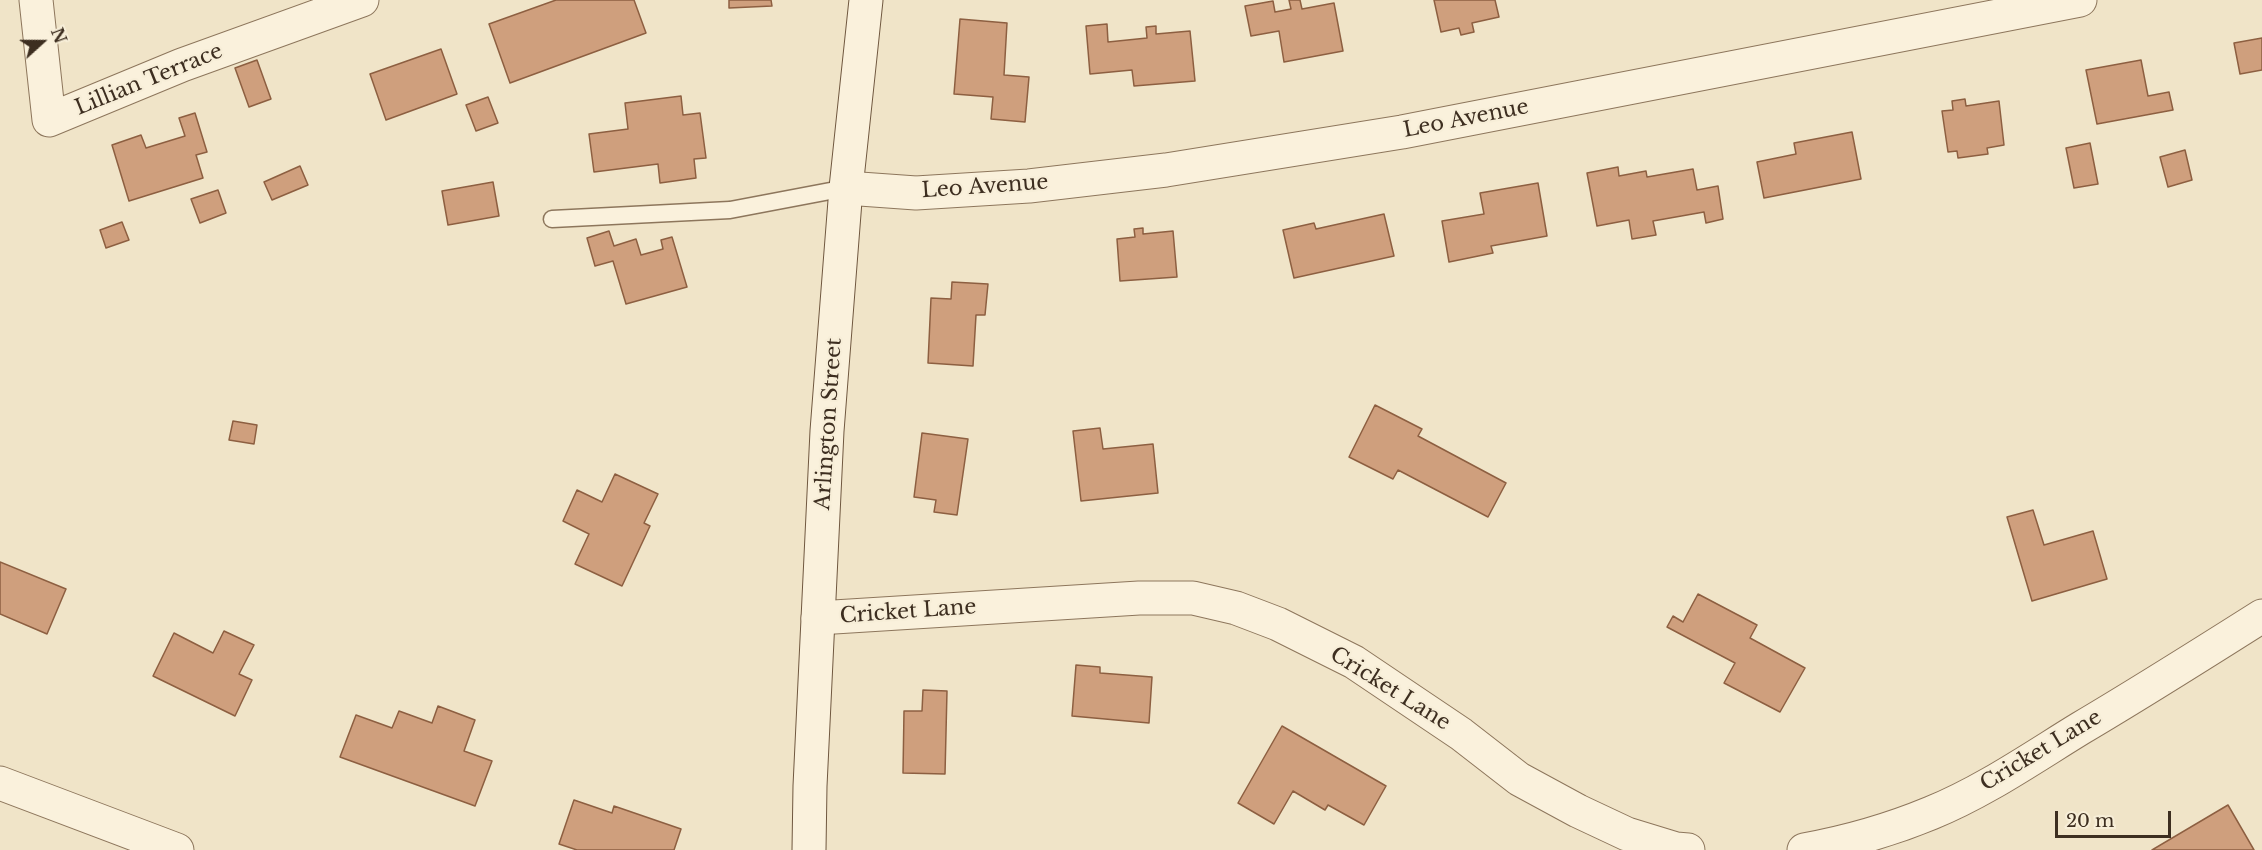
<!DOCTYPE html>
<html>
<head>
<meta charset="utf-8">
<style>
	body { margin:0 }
	#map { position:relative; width:2262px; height:850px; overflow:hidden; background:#f0e4c8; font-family:"Libre Baskerville",serif }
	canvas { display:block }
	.north { position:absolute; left:12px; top:12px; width:60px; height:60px; -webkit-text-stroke:4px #f7eed8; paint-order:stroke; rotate:69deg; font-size:16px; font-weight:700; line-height:24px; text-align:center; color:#3d2e20 }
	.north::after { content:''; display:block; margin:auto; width:21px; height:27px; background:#3d2e20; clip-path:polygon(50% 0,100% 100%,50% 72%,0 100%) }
	.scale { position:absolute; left:2055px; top:811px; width:116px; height:27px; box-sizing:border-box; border:3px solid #3d2e20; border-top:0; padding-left:8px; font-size:18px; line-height:21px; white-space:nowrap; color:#3d2e20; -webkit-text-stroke:4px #f7eed8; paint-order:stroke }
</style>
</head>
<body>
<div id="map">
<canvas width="2262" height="850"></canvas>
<div class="north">N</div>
<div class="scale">20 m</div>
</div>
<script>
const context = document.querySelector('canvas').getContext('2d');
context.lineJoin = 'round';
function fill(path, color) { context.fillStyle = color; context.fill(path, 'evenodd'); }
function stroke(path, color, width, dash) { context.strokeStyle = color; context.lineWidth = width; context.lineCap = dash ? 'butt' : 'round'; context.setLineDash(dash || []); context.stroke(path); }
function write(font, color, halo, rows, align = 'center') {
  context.font = font + ' "Libre Baskerville",serif'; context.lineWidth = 4.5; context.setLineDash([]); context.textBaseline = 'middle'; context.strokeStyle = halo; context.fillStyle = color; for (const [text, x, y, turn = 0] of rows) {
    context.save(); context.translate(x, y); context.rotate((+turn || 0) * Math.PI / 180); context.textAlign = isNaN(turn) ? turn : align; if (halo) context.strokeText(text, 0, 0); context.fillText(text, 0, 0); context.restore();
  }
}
const building = new Path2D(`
	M556,0H634L646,33L510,83L489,24Z
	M729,0H771L772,6L729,8Z
	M1289,0H1300L1302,9L1334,3L1343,51L1284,62L1279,31L1251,36L1245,6L1273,1L1275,12L1291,9Z
	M1434,0H1495L1499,17L1472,23L1474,32L1461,35L1459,28L1441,32Z
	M960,19L1007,23L1004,75L1029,77L1025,122L991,119L993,97L954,94Z
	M1107,24L1108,42L1147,38L1146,27L1156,26V34L1190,31L1195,81L1134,86L1132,70L1090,74L1086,26Z
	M2262,38V70L2240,74L2234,43Z
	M441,49L457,94L386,120L370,74Z
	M257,60L271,99L249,107L235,68Z
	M2141,60L2148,96L2169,92L2173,110L2097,124L2086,70Z
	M681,96L683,115L700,113L706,158L694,159L696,178L660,183L658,164L594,172L589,134L628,129L625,103Z
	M488,97L498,123L476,131L466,105Z
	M1965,99L1966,106L1999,101L2004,145L1987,148L1988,154L1958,158L1957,151L1948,152L1942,111L1953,110L1952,101Z
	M195,113L207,152L196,155L203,178L129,201L112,145L141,135L146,148L185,136L179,118Z
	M1852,132L1861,179L1764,198L1757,162L1796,154L1794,143Z
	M2090,143L2098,184L2074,188L2066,148Z
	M2185,150L2192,180L2168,187L2160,157Z
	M300,166L308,185L272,200L264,182Z
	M1618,167L1619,176L1646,171L1647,177L1693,169L1697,190L1718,186L1723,219L1706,223L1704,212L1653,221L1656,235L1632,239L1629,220L1597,226L1587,173Z
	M493,182L499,216L448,225L442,191Z
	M1538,183L1547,236L1491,246L1493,253L1449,262L1442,221L1484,214L1480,193Z
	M218,190L226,213L200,223L191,199Z
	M1384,214L1394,256L1294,278L1283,230L1314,223L1316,229Z
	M122,222L129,240L106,248L100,230Z
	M1143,228V234L1173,231L1177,277L1120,281L1117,239L1135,237L1134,229Z
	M609,231L614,246L636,239L641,255L663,249L661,240L672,237L687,287L626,304L613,261L595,266L587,238Z
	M952,282L988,284L985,315H976L973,366L928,363L931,298L951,299Z
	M1375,405L1422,429L1418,436L1506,483L1488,517L1398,470L1393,479L1349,457Z
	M233,421L257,425L254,444L229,440Z
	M1100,428L1103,449L1153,444L1158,493L1081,501L1073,431Z
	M922,433L968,439L957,515L934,512L936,500L914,497Z
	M615,474L658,494L644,523L650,526L622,586L575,564L589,534L563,521L577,490L602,502Z
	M2033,510L2044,545L2093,531L2107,579L2032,601L2007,517Z
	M0,562L66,589L47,634L0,614Z
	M1698,594L1757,625L1750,638L1805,668L1780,712L1724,683L1735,663L1667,627L1673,616L1683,622Z
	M224,631L254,645L239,674L252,680L235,716L153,676L174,633L213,653Z
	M1076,665L1100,667V673L1152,677L1149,723L1072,716Z
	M923,690L947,691L945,774L903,773L904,711H922Z
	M438,706L475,720L464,751L492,761L475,806L340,757L356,715L392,728L399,711L432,723Z
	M1282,726L1386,786L1364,825L1328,805L1325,810L1293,791L1274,824L1238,803Z
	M574,800L612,813L614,806L681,829L674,850H577L559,844Z
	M2228,805L2254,850H2152Z`);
fill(building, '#cf9f7d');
stroke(building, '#8d5f41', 1.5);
const lane = new Path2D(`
	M552,219L730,210L846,188`);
const street = new Path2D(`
	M36,0L49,120L182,65L362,0
	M846,188L916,193L1029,186L1166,170L1402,132L2080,0
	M818,618L1139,598H1193L1236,608L1278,624L1354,662L1461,734L1519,779L1578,811L1627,834L1676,849L1688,850
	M0,783L177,850
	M1804,850C1848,842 1890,830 1931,813C1983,792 2032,758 2081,728C2142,692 2202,654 2262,616`);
const secondary = new Path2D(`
	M809,850L810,786L827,431L846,188L866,0`);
stroke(lane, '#8d765c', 19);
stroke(street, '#8d765c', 35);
stroke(secondary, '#6f573f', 35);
stroke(lane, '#faf1dc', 16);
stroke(street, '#faf1dc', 33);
stroke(secondary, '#faf1dc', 33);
write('21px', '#3d2e20', '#f7eed8', [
	["Lillian Terrace",149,80,-22],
	["Leo Avenue",1466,119,-11],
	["Leo Avenue",985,187,-4],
	["Arlington Street",829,424,-86],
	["Cricket Lane",908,612,-4],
	["Cricket Lane",1390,689,32],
	["Cricket Lane",2041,751,-31]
]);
</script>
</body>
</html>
